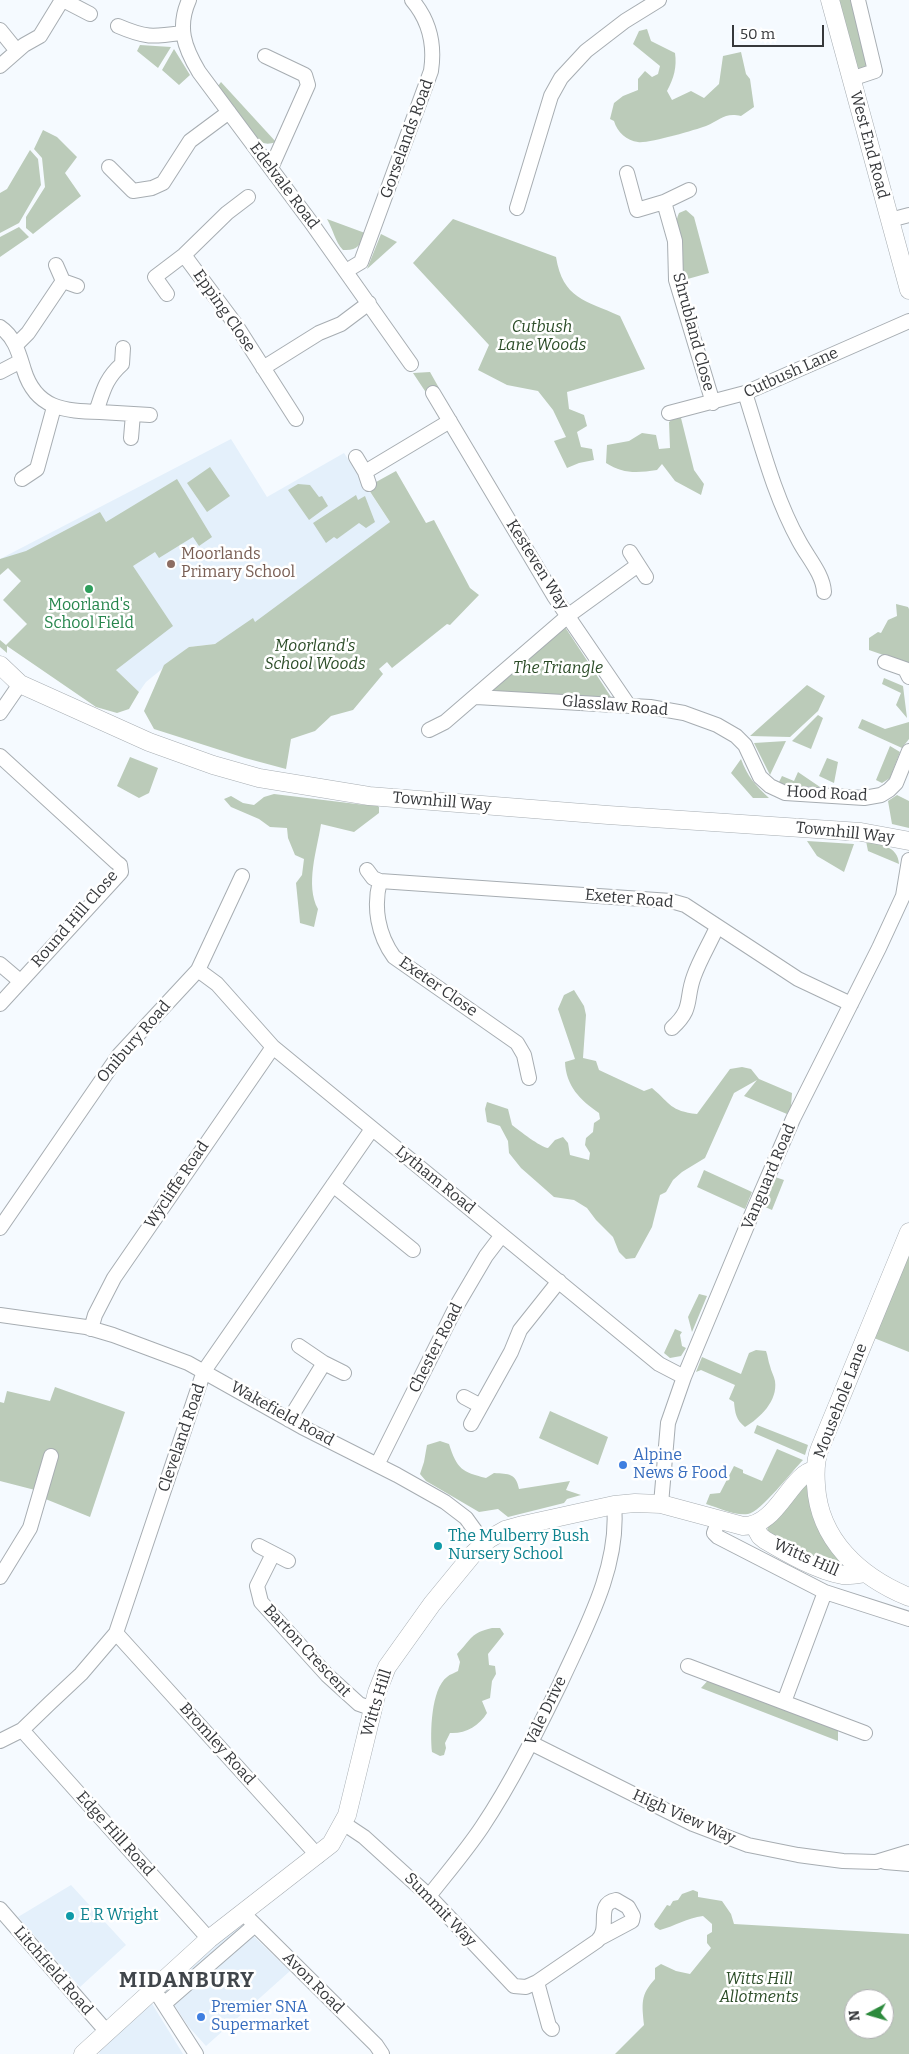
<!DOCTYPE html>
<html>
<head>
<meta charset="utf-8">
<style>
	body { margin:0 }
	#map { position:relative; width:909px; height:2054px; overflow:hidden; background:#f5faff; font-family:Bitter,serif }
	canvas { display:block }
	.north { position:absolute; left:844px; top:1989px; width:50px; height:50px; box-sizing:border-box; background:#fff; border:1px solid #afafb1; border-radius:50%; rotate:264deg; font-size:14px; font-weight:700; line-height:20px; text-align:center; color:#36383b }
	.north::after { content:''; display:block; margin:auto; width:18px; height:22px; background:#2c8a3c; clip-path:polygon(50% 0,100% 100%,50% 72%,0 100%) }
	.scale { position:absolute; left:732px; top:25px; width:92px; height:22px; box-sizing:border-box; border:2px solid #36383b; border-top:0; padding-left:6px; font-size:15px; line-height:18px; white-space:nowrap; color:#36383b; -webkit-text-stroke:4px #fff; paint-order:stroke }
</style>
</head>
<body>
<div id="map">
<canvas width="909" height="2054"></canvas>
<div class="north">N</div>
<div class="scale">50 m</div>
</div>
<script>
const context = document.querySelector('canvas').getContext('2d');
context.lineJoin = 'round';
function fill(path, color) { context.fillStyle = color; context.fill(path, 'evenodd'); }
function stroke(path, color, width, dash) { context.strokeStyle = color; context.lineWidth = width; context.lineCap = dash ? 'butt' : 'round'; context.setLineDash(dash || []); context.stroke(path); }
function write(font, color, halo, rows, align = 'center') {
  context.font = font + ' Bitter,serif'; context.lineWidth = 5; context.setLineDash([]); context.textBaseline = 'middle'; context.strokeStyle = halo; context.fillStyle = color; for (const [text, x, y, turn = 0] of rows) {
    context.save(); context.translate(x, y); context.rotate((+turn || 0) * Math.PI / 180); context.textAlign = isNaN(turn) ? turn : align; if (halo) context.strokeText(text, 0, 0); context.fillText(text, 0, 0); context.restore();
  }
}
fill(new Path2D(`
	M231,439L267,497L344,453L390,522L249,634L215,644L189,647L146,682L139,692L0,559Z
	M71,1885L126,1945L80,1987L18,1917Z
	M241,1924L290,1971L206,2046L188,2026L166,1992V1989L193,1964Z
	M151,2002L183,2054H99L101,2049Z`), '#e4f0fb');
fill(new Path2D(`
	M830,0H858L875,71L851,79Z
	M647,29L651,41L675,53C677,67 674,78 667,91L672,100L691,91L704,98L719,84L723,56L741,52L746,74L750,79L754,107L741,116C725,112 720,120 706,126C695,130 647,144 638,142C627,141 617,132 614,121L610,119L614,103L623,96L638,90V79L645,71L652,77L658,74L660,66L633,44L639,31Z
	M140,45L171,47L158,68L137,51Z
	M174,49L190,75L179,85L162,70Z
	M221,82L276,142C267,145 262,144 256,138L218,86Z
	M43,130L57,137L77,157L65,173L81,196L33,234L26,228V217L45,187L42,158L34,149Z
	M30,150L38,159L41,185L19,223L0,233V193L7,189Z
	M686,210L694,217L709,273L684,280C680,261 671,230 679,213Z
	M327,219L365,233C360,246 357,251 343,250C335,242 333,229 327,219Z
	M453,219L556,257C563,299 585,300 620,316L645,369L567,392L569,409L584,415L587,426L577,432L581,447L592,449L594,460L579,463L567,468L554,441L566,437L553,410L538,391L507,385L478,370L489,345L413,263Z
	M19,227L29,237L0,257V237Z
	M381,234L397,242L367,269Z
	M430,372L439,388L427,394L413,373Z
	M677,416L681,418L694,470L704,484L701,495L675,481L662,464L657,470C637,473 623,474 606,463L607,445L629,441L642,433L656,435L659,449L670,448L669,422Z
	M210,467L230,496L207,512L187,483Z
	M396,471L426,523L434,520L470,588L479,595L450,625L447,624L392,668L387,662L379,669L383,674L353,710L331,716L315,731L291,739L286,769L245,758L154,729L144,711L164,665L189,647L215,644L253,618L255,622L390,522L367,487Z
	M177,479L212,537L199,546L193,537L159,558L155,552L133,566L173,626L116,670L139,692L129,709L117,713L96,707L7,646V653L0,647V640L6,645L27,624L3,600L21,581L8,568L0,575V559L26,551L100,512L106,522Z
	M298,484L310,485L319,497L322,496L328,506L309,520L288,490Z
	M356,495L358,500L365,496L375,522L366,528L359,523L337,539L334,537L326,543L313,523Z
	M896,604L908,607L909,609V664L869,650V638L878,632L881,633L888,620L897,616Z
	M565,627L613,700L490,693V689Z
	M884,678L903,686L907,718L896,705L901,693L882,684Z
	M807,685L825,696L818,711L790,737L750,736Z
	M818,715L823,718L811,749L792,741Z
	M862,719L885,729L909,722V739L902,748L858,728Z
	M786,741L770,775L754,743Z
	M890,746L900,752L890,778L882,783L876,780Z
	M130,757L158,768L149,793L139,798L117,786Z
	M827,758L838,762L834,783L819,776Z
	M741,759C747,776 756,786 769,798H753L731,773Z
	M798,772L820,787L786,786L779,782L782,776L794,781Z
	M274,794L365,805L373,802L379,807V813L354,832L321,824C317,850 305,885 318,909L314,927L300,923L296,883L302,875L304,859L295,855L288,838L287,828L270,827L259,819L231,807L224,799L231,796L243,803L254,805L264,797Z
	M897,795L909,801V828L892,824L888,801Z
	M807,841L854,844L844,872L817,856Z
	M866,841C881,845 898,846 899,864L868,851Z
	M574,990L584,1006L586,1015L583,1058L596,1061L599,1070L644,1091L652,1088C671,1104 670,1111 697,1114L730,1069L742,1067L751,1069L759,1079L792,1093L791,1107L787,1114L744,1096L757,1080L734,1093L705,1158L682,1172L673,1180L666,1192L660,1195L652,1227L635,1258L626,1259L619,1252L613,1237L596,1220L587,1208L574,1200L554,1197L521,1168L509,1153L508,1141L500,1126L487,1122L485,1109L487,1102L508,1109L512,1125C520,1131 540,1147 548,1148L555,1140L563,1137L568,1143L570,1155L589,1160L590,1153L585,1145L586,1138L593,1132L594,1123L600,1119L599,1113C580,1100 566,1086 565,1062L575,1059L558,1009L564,995Z
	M704,1170L752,1192L745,1209L697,1187Z
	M775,1177L784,1180L772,1210L763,1206Z
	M909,1254V1352L874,1338Z
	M699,1294L707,1296L692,1332L688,1317Z
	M675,1329L682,1332L680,1335L682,1346L686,1348L681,1356L670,1358L664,1353Z
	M756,1350L766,1351C768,1356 768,1361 770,1366C771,1371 774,1376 775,1381C778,1401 760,1418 745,1427C736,1420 735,1413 734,1402L729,1399L735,1385L701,1370L696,1372L702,1357L741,1374L749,1353Z
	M55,1387L125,1412L90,1517L43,1498L35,1490L0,1481V1402L4,1403L7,1391L50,1401Z
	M550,1411L608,1437L598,1465L539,1438Z
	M757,1425L808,1445L805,1455L754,1433Z
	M440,1441L449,1444C457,1469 462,1472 486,1478L494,1473C509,1474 516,1473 519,1489L570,1481L566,1490L581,1495L567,1499L564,1503L508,1517L498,1509L479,1512L426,1481L420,1474L424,1462L427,1445Z
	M777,1449L803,1460C793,1470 760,1513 748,1514C735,1516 719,1508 706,1504L710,1494L720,1493L734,1466L743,1470V1473L762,1481Z
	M805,1485L808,1486L844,1564L842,1568L794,1550L767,1531L769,1523Z
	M492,1628H500L504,1634L488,1654L489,1665L495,1666L496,1674L492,1681L490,1698L482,1701L487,1713C479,1726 465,1734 450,1733L445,1743L446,1748L444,1755L440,1756L432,1752C430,1733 431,1689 447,1677C450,1674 455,1673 458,1671L460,1662L457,1654C472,1639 470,1633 492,1628Z
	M713,1675L838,1723V1741L701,1688Z
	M693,1890L698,1892V1897L722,1901L731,1914L734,1924L909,1934V2054H615L644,2025C642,2004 640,1995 655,1979V1968L661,1964L676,1971L690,1974L711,1948L707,1943V1935L712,1932V1924L703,1916C687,1918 675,1926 660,1930L655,1927L654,1924L667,1905L670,1906L673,1901L678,1900L682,1894ZM854,1999H884V2029H854Z`), '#bbcbb9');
const minor = new Path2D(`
	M63,0L90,14
	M189,0C177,27 184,47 199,72L310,221L411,364
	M118,26C146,38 152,37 182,33
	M0,30L17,51
	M265,56L305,75L308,85L271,168
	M0,66L24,45L40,36L62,0
	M851,79L875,71L858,0
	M109,167L133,191L152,188L163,183L190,141L229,112
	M627,173L637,210L664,202L689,190
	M664,202L675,241L676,280L713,403
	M517,208L551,96L561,78L586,51L625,21L659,0
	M890,220L909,215
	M184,255L236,325L296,419
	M56,265L63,281L77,286
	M346,271L361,262L431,71C435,45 429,20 412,0
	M167,294L155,277L184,255L227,213L248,197
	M0,327C15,337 19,354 24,370C36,409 64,411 100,412C117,413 134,414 150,415
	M16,345L28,333L63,281
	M263,368L319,333L341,324L369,303
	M0,372L21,361
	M433,393L554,596L629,706
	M745,393C761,443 774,496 799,541C808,558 823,574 824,592
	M96,412C103,392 105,379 122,364L123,348
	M669,413L745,393L909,321
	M131,438L133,414
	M356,457L365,472L369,484
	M365,472L450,421
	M22,479L37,469L54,407
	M630,552L646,577
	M885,662L905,669L909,677
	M476,697L650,707L684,713L717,725L736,736L745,745L760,777L770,786L785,793L864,798L881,795L889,790L896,783L909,751
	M0,713L20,684
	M429,730L445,722L569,615L638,565
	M0,756L116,862L120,865L121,872L0,1004
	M367,870L373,878L380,881L671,901L685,905L798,979L851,1004
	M380,881C373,907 378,935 394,957L517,1043L524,1055L529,1078
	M0,964L20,981
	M198,970L217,984L273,1047L659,1364L684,1377
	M672,1028C694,1008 685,1000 694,976C700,959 710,943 717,927
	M333,1185L413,1250
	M0,1228L119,1055L198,970L242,876
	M0,1315L86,1327L113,1335L188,1363L302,1427L397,1475L445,1502L466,1518L484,1543
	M91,1329L95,1315L114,1278L273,1047
	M299,1346L324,1363L344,1373
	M464,1397L481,1406
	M289,1420L324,1363
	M471,1424L511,1352L520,1330L559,1281
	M377,1465L456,1307L486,1256L502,1235
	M661,1504L668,1423L684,1377L754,1209L793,1119L879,948L903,896L909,860
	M719,1519L714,1533L718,1537L825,1592L909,1619
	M259,1546L288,1561
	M273,1554L257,1586L261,1602L327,1675L359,1704L373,1709
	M0,1577L30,1528L51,1456
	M116,1633L318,1856
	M688,1666L865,1733
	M784,1702L825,1592
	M22,1730L209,1939
	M0,1741L22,1730L50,1703L81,1674L116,1633L204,1371L372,1129
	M531,1743L693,1824L748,1845L798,1855L843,1861L876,1862L909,1852
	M343,1823L364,1837L429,1896L514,1986L526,1987L537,1982L597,1941C612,1928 594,1904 616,1900L628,1907L633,1916L632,1921L602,1937
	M885,1862L909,1864
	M429,1896C447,1873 466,1851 482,1827C512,1782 536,1733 560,1684C585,1629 620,1567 614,1505
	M0,1909L107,2032
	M243,1913L376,2045L382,2054
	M537,1982L549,2026L552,2029
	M160,1998L196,2054
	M164,2004L255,1925`);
const tertiary = new Path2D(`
	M830,0L909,290
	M0,665L20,684L149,742L213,765L259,778L369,796L608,815L861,832L909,841
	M909,1232L820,1448C815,1460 815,1472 816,1485C819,1540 860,1577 909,1597
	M754,1525L760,1536L765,1540C787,1553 818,1571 843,1575C850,1576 859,1574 866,1573
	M83,2054L209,1939L331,1844L347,1815L377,1692L387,1667L432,1604L473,1554L489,1539L505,1530L523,1525L614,1505L635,1503L661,1504L743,1526C777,1527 790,1474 815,1470`);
stroke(minor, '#a7adb2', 16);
stroke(tertiary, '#a7adb2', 19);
stroke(minor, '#fff', 14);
stroke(tertiary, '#fff', 18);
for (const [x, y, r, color] of [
	[171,564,5,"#8d6e63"],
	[89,589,5,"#2e9e5b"],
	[623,1465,5,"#3f7fe0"],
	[438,1546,5,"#0f9aa8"],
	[70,1916,5,"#0f9aa8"],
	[201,2017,5,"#3f7fe0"]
]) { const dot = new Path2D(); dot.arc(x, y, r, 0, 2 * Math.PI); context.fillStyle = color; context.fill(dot); stroke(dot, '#fff', 2); }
write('16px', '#36383b', '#fff', [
	["Gorselands Road",407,139,-70],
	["West End Road",869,145,75],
	["Edelvale Road",284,186,53],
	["Epping Close",224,311,55],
	["Shrubland Close",693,332,75],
	["Cutbush Lane",791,373,-24],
	["Kesteven Way",537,565,58],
	["Glasslaw Road",615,706,5],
	["Hood Road",827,794,3],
	["Townhill Way",442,802,5],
	["Townhill Way",845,833,6],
	["Exeter Road",629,899,5],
	["Round Hill Close",75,919,-49],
	["Exeter Close",438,987,35],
	["Onibury Road",134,1042,-49],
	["Vanguard Road",769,1177,-67],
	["Lytham Road",435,1180,39],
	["Wycliffe Road",177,1185,-56],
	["Chester Road",436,1348,-63],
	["Mousehole Lane",841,1401,-69],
	["Wakefield Road",282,1414,29],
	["Cleveland Road",182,1438,-71],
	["Witts Hill",806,1558,24],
	["Barton Crescent",307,1651,47],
	["Witts Hill",377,1703,-73],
	["Vale Drive",546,1711,-64],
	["Bromley Road",217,1744,48],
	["High View Way",684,1817,24],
	["Edge Hill Road",115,1834,48],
	["Summit Way",440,1910,46],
	["Litchfield Road",53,1971,49],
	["Avon Road",313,1983,45]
]);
write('italic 16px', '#2b4c27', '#fff', [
	["Cutbush",542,328],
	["Lane Woods",542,346],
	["Moorland's",315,647],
	["School Woods",315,665],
	["The Triangle",558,669],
	["Witts Hill",759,1980],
	["Allotments",759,1998]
]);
write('16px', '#785e54', '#fff', [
	["Moorlands",181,555],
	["Primary School",181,573]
], 'left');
write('16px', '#27864d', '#fff', [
	["Moorland's",89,606],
	["School Field",89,624]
]);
write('16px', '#366cbe', '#fff', [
	["Alpine",633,1456],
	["News & Food",633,1474],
	["Premier SNA",211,2008],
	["Supermarket",211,2026]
], 'left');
write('16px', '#0d838f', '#fff', [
	["The Mulberry Bush",448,1537],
	["Nursery School",448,1555],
	["E R Wright",80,1916]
], 'left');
context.letterSpacing = '1px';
write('bold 21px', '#41464b', '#fff', [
	["MIDANBURY",187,1981]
]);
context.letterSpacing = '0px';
</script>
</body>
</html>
